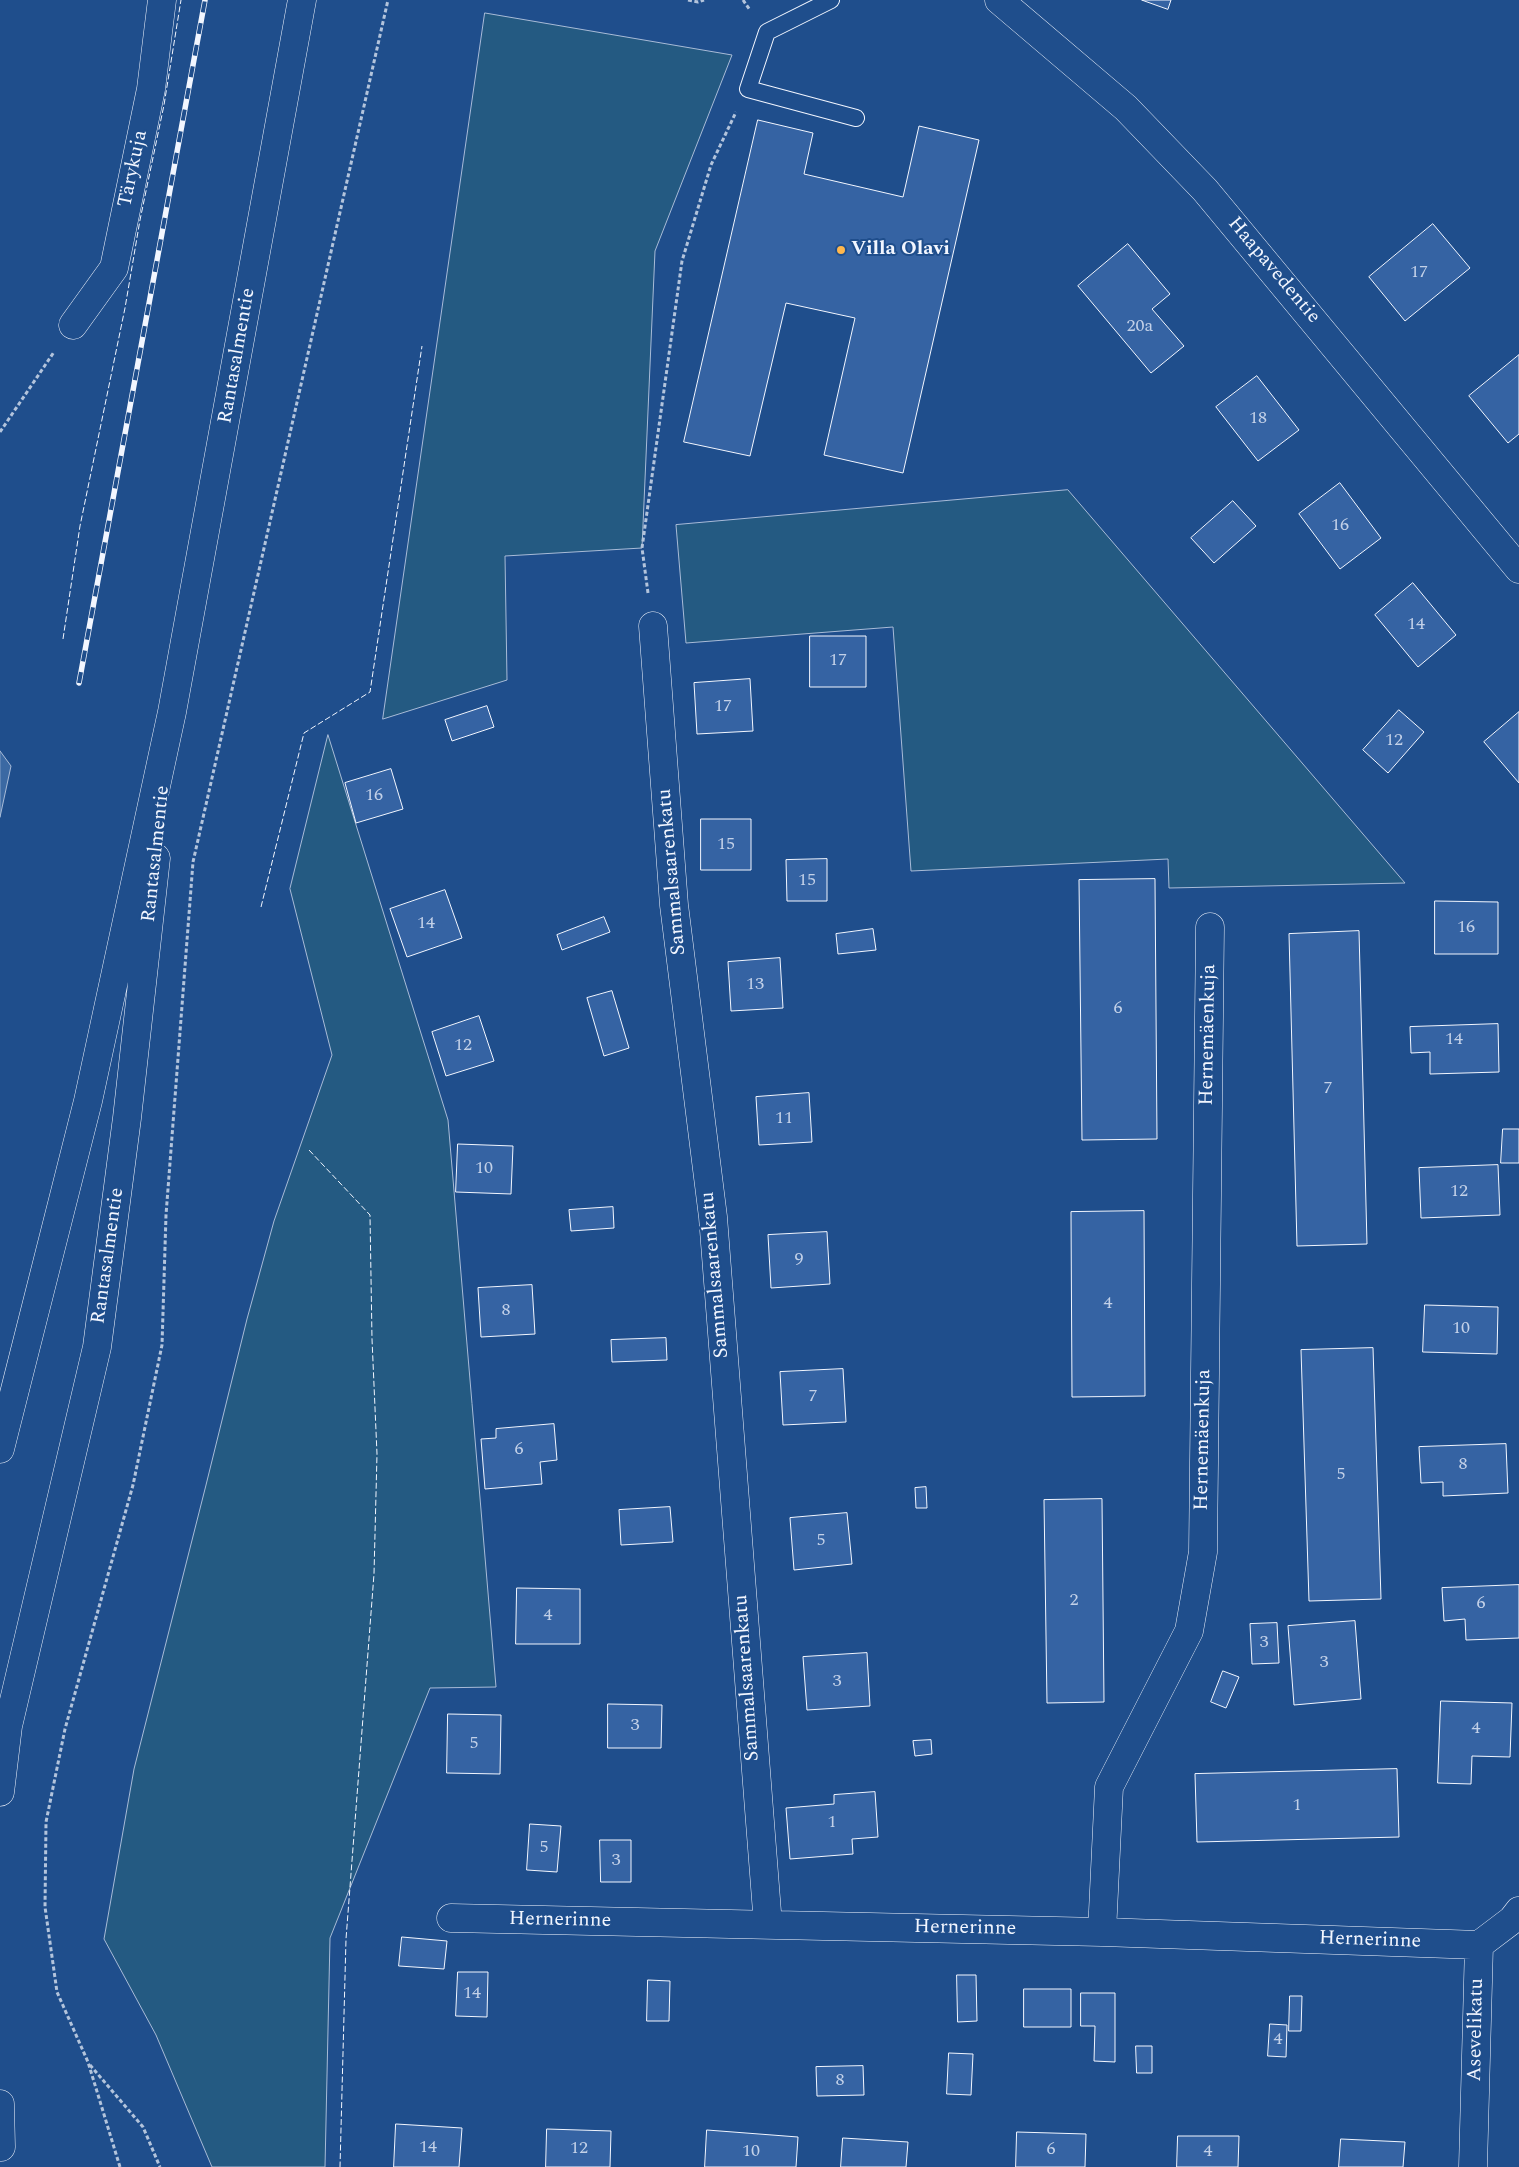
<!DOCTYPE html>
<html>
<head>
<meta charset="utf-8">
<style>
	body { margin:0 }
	canvas { display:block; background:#1f4e8c }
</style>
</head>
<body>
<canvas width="1519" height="2167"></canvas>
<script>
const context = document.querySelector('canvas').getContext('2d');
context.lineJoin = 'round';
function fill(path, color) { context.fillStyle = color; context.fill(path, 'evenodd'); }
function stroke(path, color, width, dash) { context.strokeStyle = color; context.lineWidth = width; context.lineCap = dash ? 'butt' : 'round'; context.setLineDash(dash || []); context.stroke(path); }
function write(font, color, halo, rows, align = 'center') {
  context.font = font + ' Spectral,serif'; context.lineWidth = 4; context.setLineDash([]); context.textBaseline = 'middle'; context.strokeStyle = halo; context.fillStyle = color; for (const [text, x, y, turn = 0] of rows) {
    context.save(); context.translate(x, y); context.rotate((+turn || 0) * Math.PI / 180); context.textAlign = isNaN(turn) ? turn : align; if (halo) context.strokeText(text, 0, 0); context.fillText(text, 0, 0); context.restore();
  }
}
const green = new Path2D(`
	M485,13L732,55L655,251L642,548L505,556L507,680L383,719Z
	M1068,490L1405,883L1169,888L1168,859L911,871L893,627L686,643L676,525Z
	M328,735L448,1120L496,1687L430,1688L330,1938L325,2167H212L156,2035L104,1939L134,1769L206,1485L247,1319L274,1221L332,1055L290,889Z`);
fill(green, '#245a82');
stroke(green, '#a8bbd7', 1);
const water = new Path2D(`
	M0,751L11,766L0,817Z`);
fill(water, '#3b69a3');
stroke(water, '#a8bbd7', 1);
const building = new Path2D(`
	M1142,0H1171L1168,9Z
	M758,120L813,133L804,174L903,197L919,126L979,140L903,473L824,455L855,318L786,303L750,456L684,442Z
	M1433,224L1470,268L1405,321L1369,277Z
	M1128,244L1170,294L1152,309L1184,346L1151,373L1078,286Z
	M1519,355V434L1508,443L1469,396Z
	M1257,376L1299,430L1258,461L1216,407Z
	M1340,483L1381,538L1340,569L1299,514Z
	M1233,501L1256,526L1214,563L1191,538Z
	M1413,583L1456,635L1418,667L1375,615Z
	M810,636H866V687H810Z
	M750,679L753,731L697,734L694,683Z
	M487,706L494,727L452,741L445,720Z
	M1399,710L1424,732L1388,773L1363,750Z
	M1519,712V783L1484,742Z
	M391,769L403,809L356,823L345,783Z
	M701,819H751V870H701Z
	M827,859V901H787L786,860Z
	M1155,879L1157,1139L1082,1140L1079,880Z
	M445,890L462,938L407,957L390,909Z
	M1435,901L1498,902V954H1435Z
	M604,917L610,932L562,950L557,935Z
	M873,929L876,950L838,954L836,934Z
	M1359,931L1367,1244L1297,1246L1289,934Z
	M780,958L783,1008L731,1011L728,962Z
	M612,991L629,1048L604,1056L587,998Z
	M479,1016L494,1061L446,1076L432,1032Z
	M1498,1024L1499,1072L1430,1074V1052L1411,1053L1410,1027Z
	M809,1093L812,1142L759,1145L756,1097Z
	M1503,1129H1519V1163H1501Z
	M458,1144L513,1146L511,1194L456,1192Z
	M1498,1165L1500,1215L1421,1218L1419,1168Z
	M613,1207L614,1228L571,1231L569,1210Z
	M1144,1211L1145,1396L1072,1397L1071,1212Z
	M827,1232L830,1284L771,1288L768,1235Z
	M532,1285L535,1334L481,1337L478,1288Z
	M1425,1305L1498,1307L1497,1354L1423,1352Z
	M666,1338L667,1360L612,1362L611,1340Z
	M1373,1348L1381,1599L1309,1601L1301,1350Z
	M843,1369L846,1422L783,1425L780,1372Z
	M554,1424L557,1460L540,1462L542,1484L485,1489L481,1439L496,1438V1429Z
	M1506,1444L1508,1493L1443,1496V1482L1421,1483L1419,1447Z
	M926,1487L927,1508H916L915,1488Z
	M1102,1499L1104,1702L1047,1703L1044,1500Z
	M670,1507L673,1542L621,1545L619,1510Z
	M847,1513L852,1564L794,1570L790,1518Z
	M1519,1585V1638L1466,1640L1465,1619L1444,1621L1442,1588Z
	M517,1588L580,1589V1644H516Z
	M1355,1621L1361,1699L1294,1705L1288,1626Z
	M1277,1623L1279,1663L1252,1664L1250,1624Z
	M867,1653L870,1706L807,1710L803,1657Z
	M1223,1671L1239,1677L1226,1708L1211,1702Z
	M1441,1701L1512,1703L1510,1757L1472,1756L1471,1784L1438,1783Z
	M608,1704L662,1705L661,1748H608Z
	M448,1714L501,1715L500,1774L447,1773Z
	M931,1740L932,1754L915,1756L913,1741Z
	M1397,1769L1399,1837L1197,1842L1195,1774Z
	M875,1792L878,1837L852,1839L853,1854L790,1859L786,1808L834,1804V1795Z
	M530,1824L561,1826L557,1872L527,1870Z
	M600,1840H631V1882H601Z
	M402,1937L447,1941L444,1969L399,1966Z
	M458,1972H488L487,2017L456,2016Z
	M957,1975H976L977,2021L958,2022Z
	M648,1980L670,1981L669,2021H647Z
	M1024,1989H1071V2027H1024Z
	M1081,1993H1115V2062L1094,2061L1095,2026H1081Z
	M1290,1996H1302L1301,2031H1289Z
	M1270,2024L1287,2025L1286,2057L1268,2056Z
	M1136,2046H1152V2073H1137Z
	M949,2053L973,2054L971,2095L947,2094Z
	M863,2066L864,2095L817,2096L816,2067Z
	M396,2124L462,2128L459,2167H394Z
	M547,2129L611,2131L610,2167H546Z
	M707,2130L798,2137L796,2167H705Z
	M1017,2132L1086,2134L1085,2167H1016Z
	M1178,2136H1239L1238,2167H1177Z
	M843,2138L908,2142L906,2167H841Z
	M1341,2139L1405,2142L1403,2167H1339Z`);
fill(building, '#3563a3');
stroke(building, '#f2f6ff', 1);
const service = new Path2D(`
	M831,0L767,32L748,89L856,118`);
const minor = new Path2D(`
	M999,0L1126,108L1205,190L1519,569
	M73,325L114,268L151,89L162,0
	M653,626L674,905L713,1217L768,1925
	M451,1918L1102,1932L1479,1945
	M1102,1932L1109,1787L1189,1631L1203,1552L1210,927
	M1473,2167L1479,1945L1512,1920L1519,1911`);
const trunk = new Path2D(`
	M0,1449L88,1101L172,712L302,0
	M0,1792L8,1726L97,1347L127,1118L156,858
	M0,2104L1,2147`);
stroke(service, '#f2f6ff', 18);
stroke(minor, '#f2f6ff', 29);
stroke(trunk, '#f2f6ff', 29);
stroke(new Path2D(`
	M688,0L698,2L704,0
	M743,0L750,10
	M0,432L54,352
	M648,593L642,548L682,261L711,165L736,112
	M90,2065L143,2127L160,2167
	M120,2167L88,2062L57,1992L45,1907L46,1822L65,1729L133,1485L162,1345L166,1215L193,862L388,0`), '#b3c4dc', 3, [4, 2.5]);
stroke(service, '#1f4e8c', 16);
stroke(minor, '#1f4e8c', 28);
stroke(trunk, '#1f4e8c', 28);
const rail = new Path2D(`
	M79,683L205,0`);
stroke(rail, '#f2f6ff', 5.5);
stroke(rail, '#1f4e8c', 4, [11]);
stroke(new Path2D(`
	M63,639L80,526L125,308L140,220L164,105L181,0
	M261,907L304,733L370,692L422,346
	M309,1150L370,1215L372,1339L377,1454L374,1574L346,1939L340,2167`), '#f2f6ff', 1, [6, 2.5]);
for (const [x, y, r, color] of [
	[841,250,5,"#ffb74d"]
]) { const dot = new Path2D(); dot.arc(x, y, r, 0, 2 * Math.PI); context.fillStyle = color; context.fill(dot); stroke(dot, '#1f4e8c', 2); }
write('18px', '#c3d1e8', null, [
	["17",1419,273],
	["20a",1140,327],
	["18",1258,419],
	["16",1340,526],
	["14",1416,625],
	["17",838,661],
	["17",723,707],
	["12",1394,741],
	["16",374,796],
	["15",726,845],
	["15",807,881],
	["14",426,924],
	["16",1466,928],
	["13",755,985],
	["6",1118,1009],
	["14",1454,1040],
	["12",463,1046],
	["7",1328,1089],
	["11",784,1119],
	["10",484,1169],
	["12",1459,1192],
	["9",799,1260],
	["4",1108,1304],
	["8",506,1311],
	["10",1461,1329],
	["7",813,1397],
	["6",519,1450],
	["8",1463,1465],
	["5",1341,1475],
	["5",821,1541],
	["2",1074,1601],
	["6",1481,1604],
	["4",548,1616],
	["3",1264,1643],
	["3",1324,1663],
	["3",837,1682],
	["3",635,1726],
	["4",1476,1729],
	["5",474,1744],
	["1",1297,1806],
	["1",832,1823],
	["5",544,1848],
	["3",616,1861],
	["14",472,1994],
	["4",1278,2040],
	["8",840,2081],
	["14",428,2148],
	["12",579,2149],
	["6",1051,2150],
	["10",751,2152],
	["4",1208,2152]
]);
write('20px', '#f2f6ff', '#1f4e8c', [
	["Tärykuja",134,169,-78],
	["Haapavedentie",1273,271,50],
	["Rantasalmentie",238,356,-80],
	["Rantasalmentie",157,854,-84],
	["Sammalsaarenkatu",673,872,-95],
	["Hernemäenkuja",1209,1035,-89],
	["Rantasalmentie",109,1256,-82],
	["Sammalsaarenkatu",716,1275,-95],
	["Hernemäenkuja",1204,1440,-89],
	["Sammalsaarenkatu",748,1678,-94],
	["Hernerinne",560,1921,1],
	["Hernerinne",965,1929,1],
	["Hernerinne",1370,1941,2],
	["Asevelikatu",1477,2030,-89]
]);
write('bold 20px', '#f2f6ff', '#1f4e8c', [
	["Villa Olavi",851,250]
], 'left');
</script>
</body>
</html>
